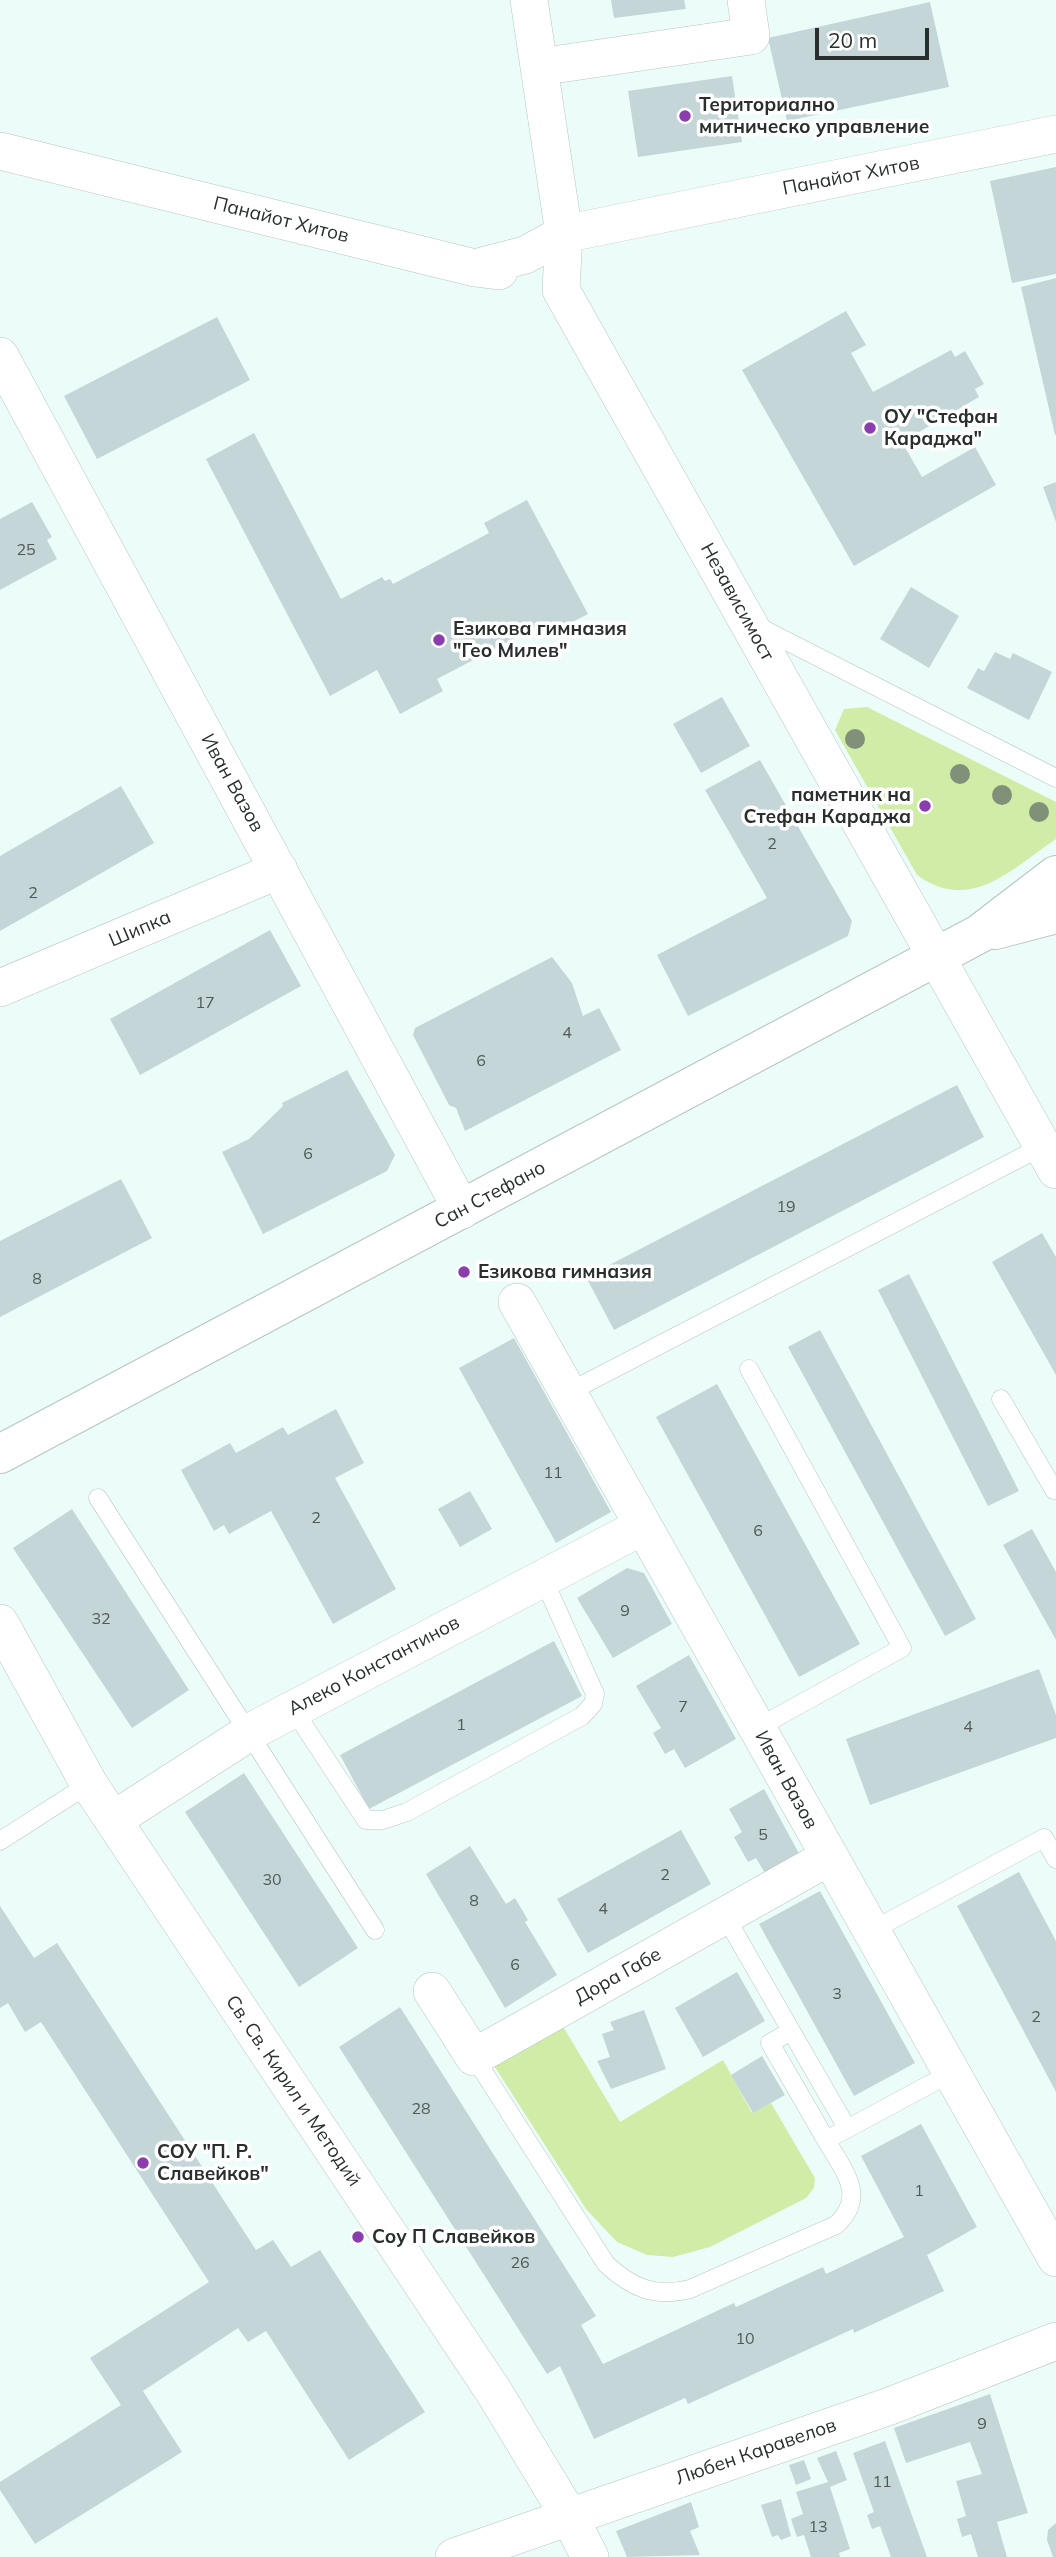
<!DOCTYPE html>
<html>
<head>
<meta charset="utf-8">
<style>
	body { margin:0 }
	#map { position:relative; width:1056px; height:2557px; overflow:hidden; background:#ecfdf9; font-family:Mulish,sans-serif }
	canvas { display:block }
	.scale { position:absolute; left:815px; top:28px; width:114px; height:32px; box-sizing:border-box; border:4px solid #292f2e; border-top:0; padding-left:9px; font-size:21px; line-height:24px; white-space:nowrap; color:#292f2e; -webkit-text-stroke:5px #fff; paint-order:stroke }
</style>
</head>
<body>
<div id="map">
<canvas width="1056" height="2557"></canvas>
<div class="scale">20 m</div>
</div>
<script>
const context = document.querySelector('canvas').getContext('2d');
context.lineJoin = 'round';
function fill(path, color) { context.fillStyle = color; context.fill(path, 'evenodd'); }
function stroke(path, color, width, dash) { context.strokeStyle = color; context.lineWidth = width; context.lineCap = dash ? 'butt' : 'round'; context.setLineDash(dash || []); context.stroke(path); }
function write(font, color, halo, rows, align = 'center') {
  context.font = font + ' Mulish,sans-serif'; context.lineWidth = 7; context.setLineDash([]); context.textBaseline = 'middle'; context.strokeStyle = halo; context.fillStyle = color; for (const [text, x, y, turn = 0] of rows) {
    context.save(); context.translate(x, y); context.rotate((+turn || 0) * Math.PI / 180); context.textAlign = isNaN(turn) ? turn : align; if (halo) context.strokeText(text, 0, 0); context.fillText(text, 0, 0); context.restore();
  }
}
fill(new Path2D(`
	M867,707L1056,802V839C1011,869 971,914 917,875L835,730L844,709Z
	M561,2023L620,2122L723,2060L752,2113L771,2103L815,2178L814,2188L806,2198L710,2247L673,2257L647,2255L617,2242L586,2209L491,2061Z`), '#d1eca7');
fill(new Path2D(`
	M611,0H684L686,9L614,18Z
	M930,2L949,87L787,121L768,38Z
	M732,76L742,142L638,157L628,91Z
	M1056,167V274L1012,283L990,181Z
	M1056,278V434L1055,435L1021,287Z
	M846,311L866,345L851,353L873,392L951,350L955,357L965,351L984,384L975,389L979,397L902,442L922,477L975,447L996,485L854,566L742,370Z
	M217,317L250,380L97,459L64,396Z
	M254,433L341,599L382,577L385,581L390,579L393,584L489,533L484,523L527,500L588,614L544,637L538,626L437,679L443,691L400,714L377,670L330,696L206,459Z
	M1056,482V522L1043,487Z
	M32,502L52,537L47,540L57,559L0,590V519Z
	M911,587L959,616L929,668L880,639Z
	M995,652L1010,659L1013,653L1052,672L1029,720L967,688L978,668L984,671Z
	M722,697L750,746L701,773L673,724Z
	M760,760L852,921L848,936L688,1016L657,955L767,898L705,790Z
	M121,786L154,843L0,931V856Z
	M270,930L301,986L140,1075L110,1019Z
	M552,957L572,983L583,1016L599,1008L621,1050L465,1131L456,1108L449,1105L413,1035L415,1028Z
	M347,1070L395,1155L387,1171L263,1234L222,1152L249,1139L283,1106L282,1103Z
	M957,1085L984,1137L614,1330L586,1277Z
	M121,1179L152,1238L0,1317V1241Z
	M1042,1233L1056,1257V1375L992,1262Z
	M909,1274L1019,1491L988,1506L878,1290Z
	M820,1330L976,1619L945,1636L788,1347Z
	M514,1338L611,1512L556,1543L459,1368Z
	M717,1384L860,1644L799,1677L656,1417Z
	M336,1409L364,1463L335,1478L396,1589L333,1624L271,1511L229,1534L224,1525L214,1531L181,1470L230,1443L236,1453L283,1427L288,1435Z
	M470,1491L492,1529L460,1547L438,1509Z
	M72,1509L189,1690L132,1728L13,1548Z
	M1032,1529L1056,1572V1640L1003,1545Z
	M627,1568L644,1573L672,1624L613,1658L577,1598Z
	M554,1641L582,1696L369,1809L340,1755Z
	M689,1655L736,1739L685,1768L674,1749L665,1754L653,1733L661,1728L636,1686Z
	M1039,1669L1056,1715V1738L870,1805L846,1739Z
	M244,1773L358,1948L299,1987L185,1812Z
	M764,1789L802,1859L768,1878L756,1858L748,1862L734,1837L742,1832L729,1809Z
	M681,1830L711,1884L588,1953L557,1899Z
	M470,1846L506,1904L515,1898L528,1920L525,1922L557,1975L505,2008L426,1874Z
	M1019,1872L1056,1941V2092L957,1906Z
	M820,1891L915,2063L854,2096L759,1924Z
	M0,1906L34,1958L57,1943L256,2250L273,2240L291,2267L320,2250L425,2412L349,2460L266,2331L248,2342L238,2328L143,2391L182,2452L35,2544L0,2490V2482L121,2405L90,2358L209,2282L41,2022L25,2032L8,2003L0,2008Z
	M737,1972L765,2021L703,2057L675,2008Z
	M400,2007L596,2316L581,2325L603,2364L734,2303L736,2307L823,2267L826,2274L904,2237L861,2156L921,2124L977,2227L927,2255L944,2291L854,2333L853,2329L688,2404L685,2398L594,2439L560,2366L547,2374L339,2047Z
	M644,2010L666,2069L611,2089L597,2061L610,2057L602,2034L614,2030L610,2022Z
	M762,2056L785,2095L753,2113L731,2075Z
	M990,2394L1028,2513L997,2522L1007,2557H978L971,2534L962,2537L957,2519L966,2516L956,2481L982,2474L970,2442L906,2463L894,2428Z
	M885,2441L927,2557H891L880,2526L872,2529L867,2515L874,2512L853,2453Z
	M836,2451L847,2480L830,2487L850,2549L839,2553L840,2557H811L804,2535L797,2537L791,2519L803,2514L796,2492L828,2482L817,2458Z
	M804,2460L811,2479L796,2485L789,2465Z
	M781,2499L791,2536L781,2540L778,2535L772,2537L761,2505Z
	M691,2502L699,2527L690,2531L700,2555L627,2557L616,2531Z
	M1056,2523V2557H1053L1047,2540L1048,2530Z`), '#c4d6d8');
const lane = new Path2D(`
	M755,625L1056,778
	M749,1369L902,1648L757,1728
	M567,1393L1043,1146
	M1001,1399L1054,1490
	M98,1498L375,1930
	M293,1709L366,1820H383L407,1812L582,1716L593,1704L595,1694L543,1578
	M0,1841L89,1784
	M725,1916L847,2128
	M871,1931L1044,1838L1056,1859
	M791,2031L770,2043L826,2140
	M474,2057L606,2264C632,2288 655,2298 690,2289L836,2225C868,2196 843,2170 826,2140L951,2073`);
const street = new Path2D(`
	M529,0L564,234L561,290L1056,1170
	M539,67L751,36L746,0
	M0,151L475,268L499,271
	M475,268L525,255L564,234L1056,134
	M0,356L462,1210
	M0,988L279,870
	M517,1302L1056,2258
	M0,1623L89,1784L494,2392L569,2516L590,2557
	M113,1820L250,1732L643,1526
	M432,1991L474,2057L829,1857
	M454,2557L890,2406L1056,2341`);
const secondary = new Path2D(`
	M995,930L1056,914
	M0,1454L979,934L1056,875`);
stroke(lane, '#b5c6c1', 19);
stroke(street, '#b5c6c1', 38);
stroke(secondary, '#b5c6c1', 40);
stroke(lane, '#fff', 18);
stroke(street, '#fff', 37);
stroke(secondary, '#fff', 38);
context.fillStyle = '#819078';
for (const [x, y] of [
	[855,739],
	[960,774],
	[1002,795],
	[1039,812]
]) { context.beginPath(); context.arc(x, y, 10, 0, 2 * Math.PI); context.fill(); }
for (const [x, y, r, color] of [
	[685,116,7,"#8b3dae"],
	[870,428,7,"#8b3dae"],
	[439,640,7,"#8b3dae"],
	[925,806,7,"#8b3dae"],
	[464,1272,7,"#8b3dae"],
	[143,2163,7,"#8b3dae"],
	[358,2237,7,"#8b3dae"]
]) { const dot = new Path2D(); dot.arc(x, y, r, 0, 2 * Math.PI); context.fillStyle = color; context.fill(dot); stroke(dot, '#fff', 2.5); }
write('16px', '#505958', null, [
	["25",26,550],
	["2",772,844],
	["2",33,893],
	["17",205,1003],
	["4",567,1033],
	["6",481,1061],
	["6",308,1154],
	["19",786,1207],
	["8",37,1279],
	["11",553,1473],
	["2",316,1518],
	["6",758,1531],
	["9",625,1611],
	["32",101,1619],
	["7",683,1707],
	["1",461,1725],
	["4",968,1727],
	["5",763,1835],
	["2",665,1875],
	["30",272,1880],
	["8",474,1901],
	["4",603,1909],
	["6",515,1965],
	["3",837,1994],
	["2",1036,2017],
	["28",421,2109],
	["1",919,2191],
	["26",520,2263],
	["10",745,2339],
	["9",982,2424],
	["11",882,2482],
	["13",818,2527]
]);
write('bold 19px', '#292f2e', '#fff', [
	["Териториално",699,105],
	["митническо управление",699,127],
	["ОУ \"Стефан",884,417],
	["Караджа\"",884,439],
	["Езикова гимназия",453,629],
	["\"Гео Милев\"",453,651],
	["паметник на",911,795,"right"],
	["Стефан Караджа",911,817,"right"],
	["Езикова гимназия",478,1272],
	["СОУ \"П. Р.",157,2152],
	["Славейков\"",157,2174],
	["Соу П Славейков",372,2237]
], 'left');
write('19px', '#292f2e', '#fff', [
	["Панайот Хитов",851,176,-11],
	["Панайот Хитов",281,220,14],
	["Независимост",737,602,61],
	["Иван Вазов",232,783,61],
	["Шипка",140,929,-23],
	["Сан Стефано",490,1195,-28],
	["Алеко Константинов",374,1666,-28],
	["Иван Вазов",786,1780,61],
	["Дора Габе",618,1976,-29],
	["Св. Св. Кирил и Методий",293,2091,56],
	["Любен Каравелов",756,2452,-19]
]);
</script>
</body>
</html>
